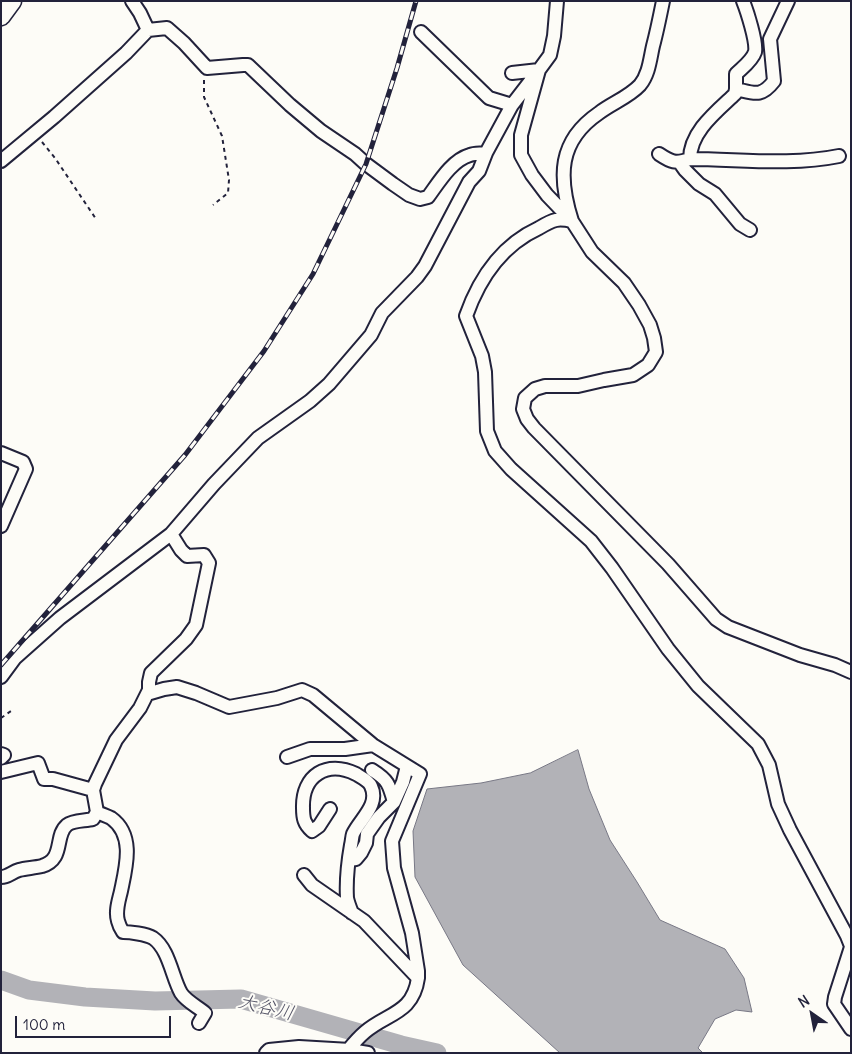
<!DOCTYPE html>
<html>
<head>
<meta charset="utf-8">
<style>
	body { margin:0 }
	#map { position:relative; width:852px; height:1054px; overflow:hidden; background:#fdfcf7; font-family:Delius,sans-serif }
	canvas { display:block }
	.frame { position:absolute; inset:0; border:2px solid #22223b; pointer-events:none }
	.north { position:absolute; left:787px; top:989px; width:50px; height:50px; -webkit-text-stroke:4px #fdfcf7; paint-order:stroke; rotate:327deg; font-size:14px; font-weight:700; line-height:20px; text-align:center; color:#22223b }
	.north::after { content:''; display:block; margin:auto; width:18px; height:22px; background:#22223b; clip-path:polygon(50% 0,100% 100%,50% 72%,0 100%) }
	.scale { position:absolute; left:15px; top:1016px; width:156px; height:22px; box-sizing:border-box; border:2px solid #22223b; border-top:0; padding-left:6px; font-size:15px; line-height:18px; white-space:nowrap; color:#22223b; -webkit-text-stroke:4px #fdfcf7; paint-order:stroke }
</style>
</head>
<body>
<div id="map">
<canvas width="852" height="1054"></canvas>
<div class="frame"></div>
<div class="north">N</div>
<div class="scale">100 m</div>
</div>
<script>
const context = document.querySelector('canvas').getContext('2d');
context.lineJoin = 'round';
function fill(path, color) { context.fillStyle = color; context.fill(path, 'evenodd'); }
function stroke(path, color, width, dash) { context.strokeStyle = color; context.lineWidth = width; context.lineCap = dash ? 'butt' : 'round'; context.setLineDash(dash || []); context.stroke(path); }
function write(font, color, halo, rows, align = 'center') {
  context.font = font + ' Delius,"Klee One",sans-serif'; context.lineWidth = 4; context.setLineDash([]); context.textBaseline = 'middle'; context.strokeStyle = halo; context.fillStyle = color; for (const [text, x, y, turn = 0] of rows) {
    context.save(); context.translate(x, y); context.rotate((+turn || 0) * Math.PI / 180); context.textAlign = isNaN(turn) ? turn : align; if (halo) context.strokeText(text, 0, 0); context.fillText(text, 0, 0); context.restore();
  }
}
const water = new Path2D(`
	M578,750L589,789L610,840L637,882L660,920L725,949L744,978L752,1012L736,1010L715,1019L698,1048L703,1053H560L463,965L415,877L413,831L427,789L481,783L530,773Z`);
fill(water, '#b2b2b7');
stroke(water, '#787885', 1);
stroke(new Path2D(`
	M1,980L29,990L85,997L155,1001L241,999L401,1045L437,1053`), '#b2b2b7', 19);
const minor = new Path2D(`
	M132,1L140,13L148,30
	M421,32L489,98L512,105
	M539,70L521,135V155L532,175L547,195L572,221L592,252L624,283L639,305L650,325L654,338L656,352L648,365L633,375L604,380L578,386H545L535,389L525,398L523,409L527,419L534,428L668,564L716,619L728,627L800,655L835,665L851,672
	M512,73L539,70
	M736,89C754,93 761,98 774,81L770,39L788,1
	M659,154C671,162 675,164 690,159C739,159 790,166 839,156
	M690,159C690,132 716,112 735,94L736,89V74C742,68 752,61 755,52C757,42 747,11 743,1
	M1,161L54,117L126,53L148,30L167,28L184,43L207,68L243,65H248L290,105L321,131L355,154L366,164L393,184L409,195L420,199L428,197C439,182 452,160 470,155C475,153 481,154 486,153
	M680,163L685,170L699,184L715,194L740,224L750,230
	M572,221C567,220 561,219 556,220C551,221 544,225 539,228C502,245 479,279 466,316L482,356L485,372L487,431L495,451L511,469L591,541L612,568L668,649L698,686L758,744L769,765L778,804L790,830L847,936L851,946
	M572,221C558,177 558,141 599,113C612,103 629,97 640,85C649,74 650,59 653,46C657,31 660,16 663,1
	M1,453L23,462L26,469L1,526
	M1,677L15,658L60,618L171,534L214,484L258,438L310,401L329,384L371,335L382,313L417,277L425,266L469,182L479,171L486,153L512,105L539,70L550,55L554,36L557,1
	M147,694L164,689L177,687L196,693L229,707L277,698L302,690L313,695L373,745L420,774L392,841L394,868L412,933L418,971V978
	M1,754L4,755L1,758
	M287,757L310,749H345L373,745
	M372,770C388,780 389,784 394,802
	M1,772L38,763L44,779H53L93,790
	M330,809L319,826L312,831C304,824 303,818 303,808C302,775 327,760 356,774C361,777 369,781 371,786C380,805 360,819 353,834C352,837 352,841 351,845C348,862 346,881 347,898C348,903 350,908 352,913
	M97,812C101,814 107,816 111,818C135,835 126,867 121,891C119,900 115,911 118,921C119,925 121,929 123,932C130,932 146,934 153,938C169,949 172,977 181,993C186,1001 198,1007 205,1013L199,1023
	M349,860L356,859L361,853L366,843L367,834L379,817L394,802L403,782L407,766
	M304,875L312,885L364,921L418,978C413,1014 387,1013 365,1032C359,1037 353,1044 348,1050
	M1,877C8,877 12,872 19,870C26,868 34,868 42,866C65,859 54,836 67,825C73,820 85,821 93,819L97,812L93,790L95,784L116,740L140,708L149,690V682L151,673L186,639L196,625L209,563L204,555L187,556L181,550L171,534
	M851,947L835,997L834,1004L851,1029
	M266,1053L269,1050L299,1047L350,1050L368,1053`);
const highway = new Path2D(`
	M1,16L12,1`);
stroke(minor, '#22223b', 16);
stroke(highway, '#22223b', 21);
stroke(new Path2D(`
	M204,80V97L222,136L229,180L228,193L213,205
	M42,142L55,158L96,219
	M1,718L14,709`), '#22223b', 2, [4, 4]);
stroke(minor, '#fdfcf7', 12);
stroke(highway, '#fdfcf7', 18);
const rail = new Path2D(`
	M1,665L185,455L264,351L313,274L366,164L397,68L416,1`);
stroke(rail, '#22223b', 5);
stroke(rail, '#fdfcf7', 3, [9]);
write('italic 19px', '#545466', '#fdfcf7', [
	["大谷川",266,1008,13]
]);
</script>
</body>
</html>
